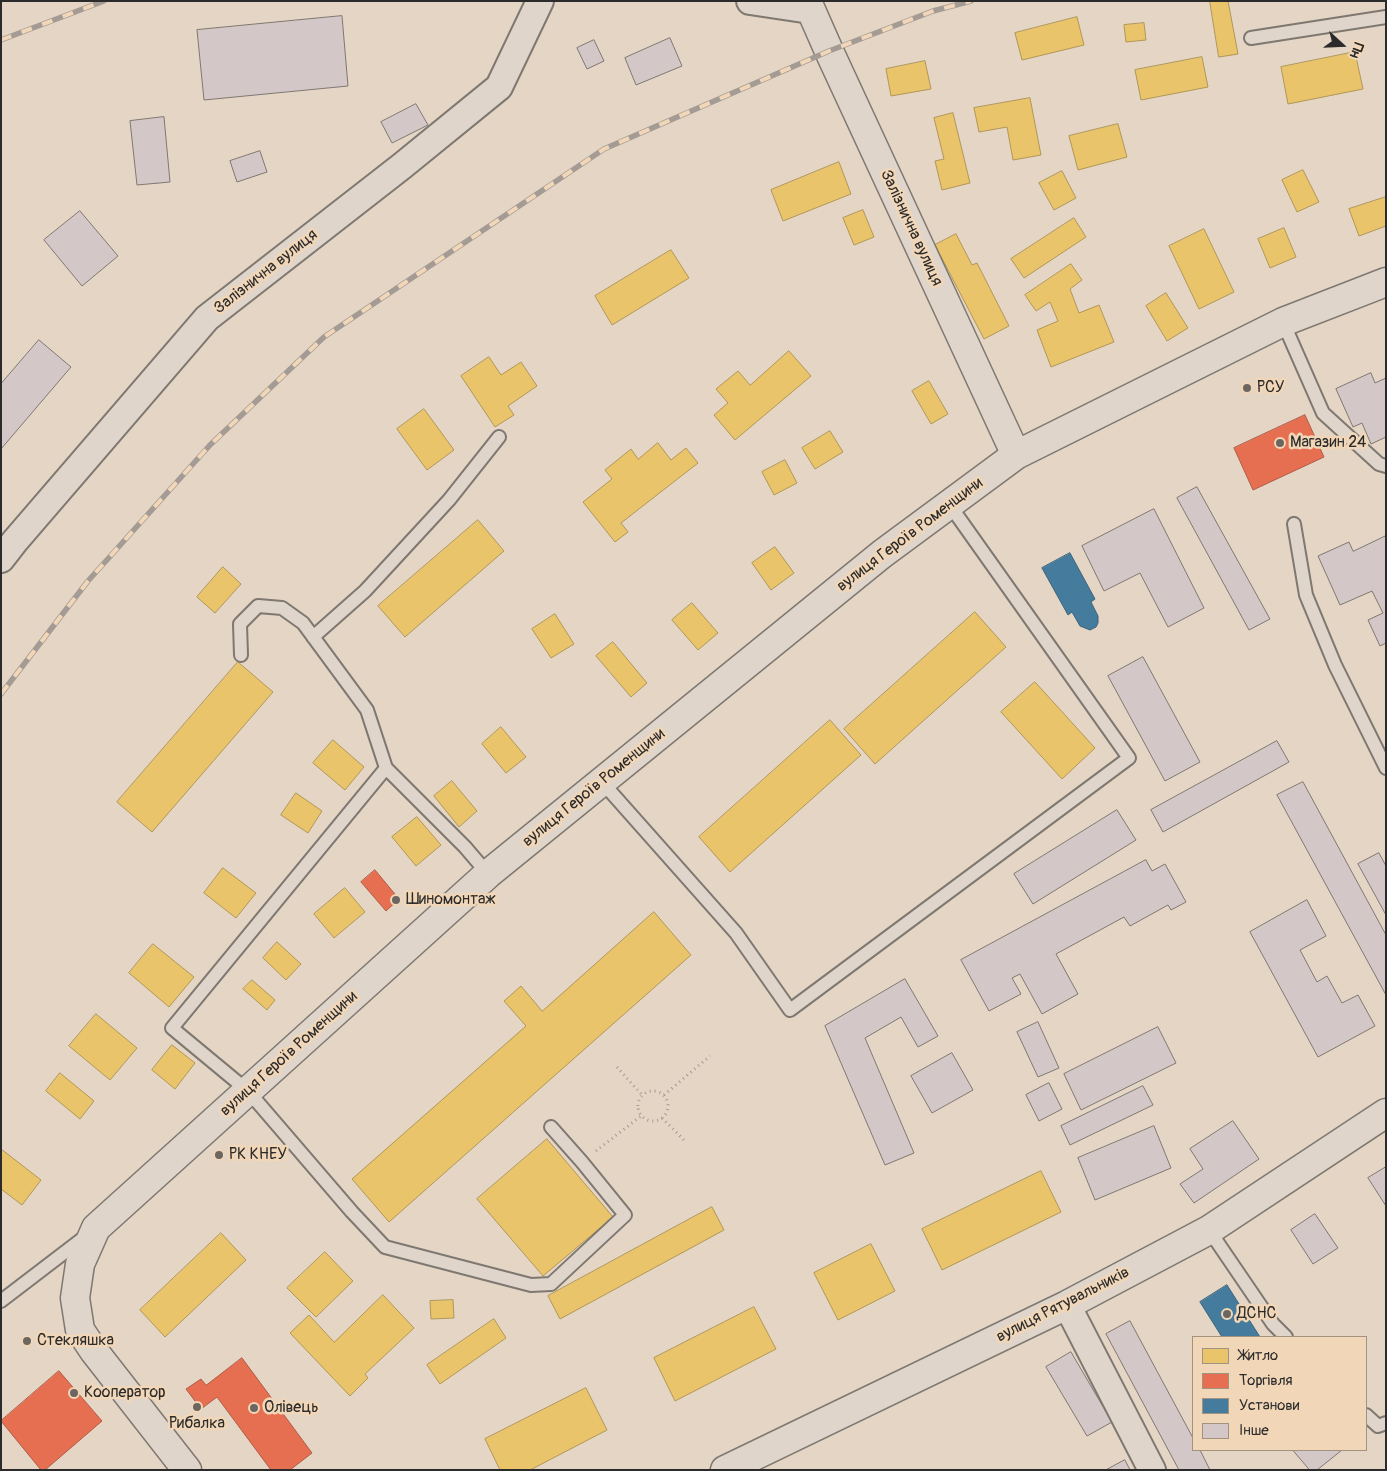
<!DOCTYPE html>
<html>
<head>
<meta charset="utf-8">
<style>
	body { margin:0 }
	#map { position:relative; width:1387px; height:1471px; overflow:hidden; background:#e4d5c5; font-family:Pangolin,sans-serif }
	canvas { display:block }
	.frame { position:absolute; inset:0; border:2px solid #2b2b2b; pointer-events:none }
	.legend { position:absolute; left:1192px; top:1336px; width:175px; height:115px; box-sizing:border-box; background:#f1d6b8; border:1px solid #a29280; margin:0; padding:6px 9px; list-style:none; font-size:15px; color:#2b2b2b }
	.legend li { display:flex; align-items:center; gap:10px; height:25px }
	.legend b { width:25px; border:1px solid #a29280 }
	.north { position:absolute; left:1317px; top:20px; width:50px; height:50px; -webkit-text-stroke:4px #f1d6b8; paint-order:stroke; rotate:110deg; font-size:14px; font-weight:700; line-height:20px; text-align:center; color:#2b2b2b }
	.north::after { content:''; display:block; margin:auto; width:18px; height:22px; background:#2b2b2b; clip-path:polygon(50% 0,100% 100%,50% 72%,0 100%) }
</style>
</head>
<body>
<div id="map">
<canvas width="1387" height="1471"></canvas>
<div class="frame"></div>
<ul class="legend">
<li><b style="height:14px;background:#e9c46a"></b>Житло</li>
<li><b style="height:14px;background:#e76f51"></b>Торгівля</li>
<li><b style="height:14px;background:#457b9d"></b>Установи</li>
<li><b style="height:14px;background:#d4c7c8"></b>Інше</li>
</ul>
<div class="north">Пн</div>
</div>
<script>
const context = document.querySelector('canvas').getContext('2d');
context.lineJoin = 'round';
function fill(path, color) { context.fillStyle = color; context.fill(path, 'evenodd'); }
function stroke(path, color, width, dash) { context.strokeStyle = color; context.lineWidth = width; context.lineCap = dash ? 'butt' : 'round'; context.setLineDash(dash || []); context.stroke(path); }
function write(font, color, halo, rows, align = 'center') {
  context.font = font + ' Pangolin,sans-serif'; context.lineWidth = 5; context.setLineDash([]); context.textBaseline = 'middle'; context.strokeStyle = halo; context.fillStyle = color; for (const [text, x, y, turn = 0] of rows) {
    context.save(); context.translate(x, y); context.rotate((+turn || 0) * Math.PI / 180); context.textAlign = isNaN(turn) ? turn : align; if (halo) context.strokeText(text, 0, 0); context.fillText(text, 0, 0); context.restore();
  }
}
const homes = new Path2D(`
	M1210,1H1228L1238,54L1219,57Z
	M1077,17L1084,45L1022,60L1015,33Z
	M1144,23L1146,40L1126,42L1124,25Z
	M1355,52L1363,89L1288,104L1281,67Z
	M1202,57L1208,87L1141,100L1135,70Z
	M925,61L931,89L891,96L886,69Z
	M1030,98L1041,155L1013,160L1007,127L979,132L974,108Z
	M953,113L970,183L942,190L935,161L944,159L934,118Z
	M1118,124L1127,157L1078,170L1069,136Z
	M839,162L851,194L783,221L771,190Z
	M1303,170L1319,202L1297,212L1282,180Z
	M1062,171L1076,198L1054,210L1039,183Z
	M1386,197V226L1359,236L1349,209Z
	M863,210L874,237L854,245L843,218Z
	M1074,218L1086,237L1024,278L1011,259Z
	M1284,228L1296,257L1270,268L1258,239Z
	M1204,229L1234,292L1199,309L1169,246Z
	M956,234L972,265L977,263L1009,326L984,339L935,245Z
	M671,250L689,278L612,325L595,296Z
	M1071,264L1082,280L1070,289L1079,313L1099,305L1114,342L1051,367L1037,330L1058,321L1050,302L1036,311L1025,295Z
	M1166,293L1188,328L1167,341L1146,306Z
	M789,351L811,376L735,440L714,415L728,403L716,389L738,371L750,385Z
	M489,357L501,375L521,362L537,386L508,406L514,415L495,427L461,376Z
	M929,381L948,414L931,424L912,391Z
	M424,409L454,450L427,470L397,429Z
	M830,431L843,452L815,469L802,448Z
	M658,443L671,460L686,448L698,463L621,523L628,532L615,542L583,502L612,479L605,470L631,449L638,459Z
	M785,460L797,483L774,495L762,472Z
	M478,520L504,551L405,637L378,606Z
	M775,547L794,573L771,590L752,563Z
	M223,567L241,584L215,613L197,597Z
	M692,603L718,633L698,650L672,620Z
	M975,612L1006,647L875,764L844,729Z
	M555,614L574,644L551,658L532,629Z
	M613,642L647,683L631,697L596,656Z
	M238,662L273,692L152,832L117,802Z
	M1035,682L1095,748L1062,779L1001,712Z
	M830,720L861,755L730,872L699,837Z
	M501,727L526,757L506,773L482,744Z
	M333,740L364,767L345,790L313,763Z
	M452,781L477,811L459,827L434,796Z
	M296,793L322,811L308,833L281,815Z
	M417,817L441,845L416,866L392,837Z
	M223,868L256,893L236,918L204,893Z
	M345,888L365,912L334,938L314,914Z
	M654,912L691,955L389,1222L352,1179L526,1026L504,1001L521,986L542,1011Z
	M277,942L301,964L286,980L263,958Z
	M153,944L194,977L169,1007L129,973Z
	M252,980L275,1000L267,1010L243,989Z
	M96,1014L137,1048L110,1080L69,1046Z
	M172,1045L195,1063L175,1089L152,1070Z
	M60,1073L94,1101L80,1119L46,1091Z
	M547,1139L613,1217L543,1276L477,1199Z
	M1,1149L41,1180L22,1205L1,1189Z
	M1041,1171L1061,1212L942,1270L922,1229Z
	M712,1207L724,1230L560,1319L548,1296Z
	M221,1233L246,1260L165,1337L140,1310Z
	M871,1244L895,1291L838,1320L814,1273Z
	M325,1252L353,1281L316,1317L287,1288Z
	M383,1295L414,1328L365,1374L368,1378L350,1396L290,1333L309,1315L334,1342Z
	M453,1300L454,1318L431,1319L430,1301Z
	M754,1307L776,1349L675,1401L654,1358Z
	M494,1319L506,1338L440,1384L427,1365Z
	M586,1388L607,1430L530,1470H500L485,1439Z`);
fill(homes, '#e9c46a');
stroke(homes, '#b09657', 1);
const shops = new Path2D(`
	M1305,415L1324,457L1253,490L1234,448Z
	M375,870L399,899L386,911L361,882Z
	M242,1358L312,1453L290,1470H271L217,1397L201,1409L186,1389L201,1379L206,1385Z
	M59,1371L102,1421L45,1470H41L1,1421Z`);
fill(shops, '#e76f51');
stroke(shops, '#af5b46', 1);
const public = new Path2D(`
	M1070,553L1095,599L1091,602L1098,616V623L1096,627L1090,630L1080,626L1072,612L1068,615L1042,568Z
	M1227,1285L1260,1337H1222L1200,1302Z`);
fill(public, '#457b9d');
stroke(public, '#3d637b', 1);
const building = new Path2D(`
	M342,16L348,86L204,100L197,30Z
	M670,38L682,66L636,85L625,58Z
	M594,40L604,61L587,69L577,48Z
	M416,104L428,125L392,143L381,122Z
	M164,117L170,182L137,185L130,121Z
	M260,151L267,172L237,182L230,161Z
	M80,211L118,256L82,286L44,240Z
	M39,340L71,367L1,449V384Z
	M1371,373L1375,383L1386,378V437L1371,444L1362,423L1353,427L1336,389Z
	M1197,487L1270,619L1249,630L1177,498Z
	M1154,509L1204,608L1168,627L1140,573L1104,591L1082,546Z
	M1386,536V643L1380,646L1368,620L1383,613L1372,591L1340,605L1318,556L1349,542L1353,551Z
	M1143,657L1200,762L1165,781L1108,676Z
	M1277,741L1289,762L1163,832L1151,810Z
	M1303,782L1386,935V995L1277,795Z
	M1117,810L1136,840L1033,904L1014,874Z
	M1379,853L1386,866V915L1358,864Z
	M1146,860L1152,871L1165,864L1186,902L1171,910L1168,905L1130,926L1124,917L1056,954L1078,994L1042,1014L1020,974L1012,978L1021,994L989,1011L961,960Z
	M1307,900L1326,936L1300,950L1317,982L1327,976L1342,1003L1358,995L1375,1026L1318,1057L1250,932Z
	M905,979L938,1036L918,1047L901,1017L865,1038L914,1153L885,1165L825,1026Z
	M1038,1022L1059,1068L1038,1077L1017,1032Z
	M1158,1027L1176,1063L1081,1110L1064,1074Z
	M952,1053L973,1090L932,1113L911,1076Z
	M1049,1083L1062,1109L1039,1121L1026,1095Z
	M1143,1086L1153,1105L1070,1145L1061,1126Z
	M1233,1121L1259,1159L1194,1203L1180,1184L1203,1169L1190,1149Z
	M1154,1126L1171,1168L1095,1200L1078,1158Z
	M1386,1167V1206L1368,1178Z
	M1315,1214L1338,1248L1313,1264L1291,1230Z
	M1130,1321L1193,1438V1450H1200L1210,1470H1179L1106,1334Z
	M1071,1352L1112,1422L1087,1436L1046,1367Z
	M1293,1450H1342L1317,1470H1310Z
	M1125,1460L1130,1470H1106Z`);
fill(building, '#d4c7c8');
stroke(building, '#7e7870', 1);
const service = new Path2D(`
	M1251,38L1386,17
	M1283,322L1323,413L1379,464L1386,466
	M1294,524L1306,595L1335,665L1386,768
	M313,637L365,591L449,500L499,437
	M241,655L240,624L258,606L282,608L303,623L367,710L386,768L465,847L488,874
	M386,768L172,1028L248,1091L352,1212L385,1247L531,1285L551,1284L625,1215L582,1162L551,1127
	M602,782L736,933L790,1010L1129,758L949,504
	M1209,1230L1273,1324L1286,1337
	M1,1301L86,1236
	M1366,1415L1378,1426L1386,1423`);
const minor = new Path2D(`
	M750,1L810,10
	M1,559L15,541L207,318L402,166L499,87L540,1
	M1067,1305L1152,1470`);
const tertiary = new Path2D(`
	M807,1L829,51L1016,455
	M187,1470L94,1351L80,1330L75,1298L80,1264L96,1228L488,874L882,554L1016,455L1283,322L1386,282
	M725,1470L1067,1305L1209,1230L1386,1113`);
stroke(service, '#7e7870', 16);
stroke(minor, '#7e7870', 30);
stroke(tertiary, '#7e7870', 31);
stroke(new Path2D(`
	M617,1067L642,1095
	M638 1106a15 15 0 1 1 30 0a15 15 0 1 1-30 0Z
	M664,1095L710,1056
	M662,1118L685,1141
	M596,1151L641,1116`), '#a39b94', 3, [1, 4]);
stroke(service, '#dfd5ca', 12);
stroke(minor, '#dfd5ca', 26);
stroke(tertiary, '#dfd5ca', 28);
const rail = new Path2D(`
	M1,40L104,1
	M1,694L88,581L210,445L324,337L604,149L829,51L933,11L971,1`);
stroke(rail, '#a39b94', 5.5);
stroke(rail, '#f1d6b8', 4, [11]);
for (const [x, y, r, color] of [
	[1247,388,5,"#6c6661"],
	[1280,443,5,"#6c6661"],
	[396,900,5,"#6c6661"],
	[219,1155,5,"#6c6661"],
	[1227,1314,5,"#6c6661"],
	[27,1341,5,"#6c6661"],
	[74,1393,5,"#6c6661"],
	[197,1407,5,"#6c6661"],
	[254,1408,5,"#6c6661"]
]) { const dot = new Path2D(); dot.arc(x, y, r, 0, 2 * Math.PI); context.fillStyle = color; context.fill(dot); stroke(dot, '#f1d6b8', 2); }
write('16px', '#2b2b2b', '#f1d6b8', [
	["Залізнична вулиця",911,228,65],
	["Залізнична вулиця",266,272,-38],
	["вулиця Героїв Роменщини",910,535,-37],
	["вулиця Героїв Роменщини",594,788,-39],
	["вулиця Героїв Роменщини",289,1054,-42],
	["вулиця Рятувальників",1063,1305,-27]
]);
write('16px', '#2b2b2b', '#f1d6b8', [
	["РСУ",1257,388],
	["Магазин 24",1290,443],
	["Шиномонтаж",406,900],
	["РК КНЕУ",229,1155],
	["ДСНС",1237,1314],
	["Стекляшка",37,1341],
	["Кооператор",84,1393],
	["Олівець",264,1408],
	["Рибалка",197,1424,"center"]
], 'left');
</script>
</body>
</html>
